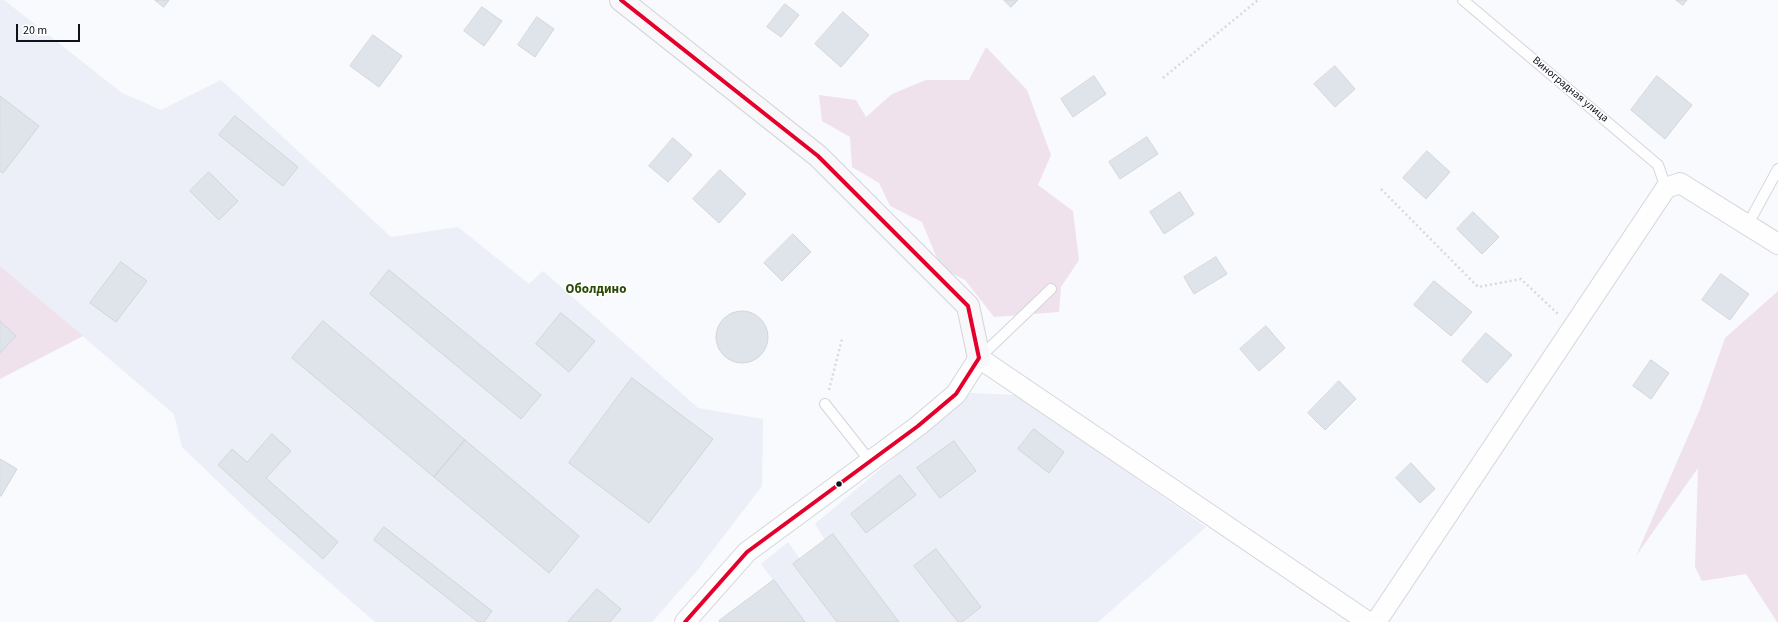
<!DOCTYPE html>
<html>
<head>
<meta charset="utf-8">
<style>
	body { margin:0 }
	#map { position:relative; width:1778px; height:622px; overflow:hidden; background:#f9fafd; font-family:"Source Sans 3",sans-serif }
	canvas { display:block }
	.scale { position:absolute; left:16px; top:24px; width:64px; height:18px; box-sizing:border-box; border:2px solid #101119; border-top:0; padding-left:5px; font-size:12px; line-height:14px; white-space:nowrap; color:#101119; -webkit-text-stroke:3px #fff; paint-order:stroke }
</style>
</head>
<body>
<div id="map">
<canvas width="1778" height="622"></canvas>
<div class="scale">20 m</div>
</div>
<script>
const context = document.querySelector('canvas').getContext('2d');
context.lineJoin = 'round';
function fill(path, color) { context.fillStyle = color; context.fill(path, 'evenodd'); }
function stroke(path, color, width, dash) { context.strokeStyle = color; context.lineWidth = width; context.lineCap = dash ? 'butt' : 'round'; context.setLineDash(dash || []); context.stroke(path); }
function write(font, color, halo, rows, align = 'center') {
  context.font = font + ' "Source Sans 3",sans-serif'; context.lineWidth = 3; context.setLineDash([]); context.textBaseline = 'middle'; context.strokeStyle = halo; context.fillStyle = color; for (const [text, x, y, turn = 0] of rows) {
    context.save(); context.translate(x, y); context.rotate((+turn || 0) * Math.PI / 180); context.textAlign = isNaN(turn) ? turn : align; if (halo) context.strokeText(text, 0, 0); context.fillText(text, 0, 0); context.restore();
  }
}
fill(new Path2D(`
	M0,0H4L122,93L161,110L221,80L391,237L458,227L529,284L543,271L698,408L763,419L762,486L696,572L652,622H375L258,520L182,447L174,414L0,266Z
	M971,393L1017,395L1206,527L1098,622H720L719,621L773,580L761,564L788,542L800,559L825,540L815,524Z`), '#eceef8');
fill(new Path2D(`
	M986,47L1027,90L1051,155L1038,185L1073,211L1079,260L1061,287L1059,312L994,317L965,280L941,268L922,222L890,206L879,183L852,167L850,137L822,121L819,95L856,100L866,117L892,94L926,80H969Z
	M0,266L83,336L0,379Z
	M1778,291V622H1777L1746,574L1702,581L1695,567L1698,468L1636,556L1700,409L1725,338Z`), '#efe2ec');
const building = new Path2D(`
	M155,0H169L164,7Z
	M1004,0H1018L1011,7Z
	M1676,0H1687L1683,5Z
	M785,4L799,15L781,37L767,27Z
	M482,7L502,21L484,46L464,31Z
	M843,12L869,35L841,67L815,44Z
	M537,17L554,29L535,57L518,45Z
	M373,35L402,56L379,87L350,66Z
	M1335,66L1355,89L1335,107L1314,84Z
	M1094,76L1106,94L1073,117L1061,99Z
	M1657,76L1692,105L1665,139L1631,110Z
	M0,96L39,126L3,173L0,171Z
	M235,116L298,167L283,186L219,135Z
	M1147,137L1158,154L1120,179L1109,162Z
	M673,138L692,155L668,182L649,166Z
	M1427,151L1450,172L1426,199L1403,178Z
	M720,170L746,194L719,223L693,199Z
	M209,172L238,201L219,220L190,191Z
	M1180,192L1194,214L1164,234L1150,212Z
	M1473,212L1499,237L1482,254L1457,229Z
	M793,234L811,252L782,281L764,263Z
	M1216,257L1227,274L1194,294L1184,277Z
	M121,262L147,281L116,322L90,303Z
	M389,270L541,395L521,419L370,294Z
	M1721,274L1749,294L1730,320L1702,300Z
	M1434,281L1472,312L1451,336L1414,305Z
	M716 337a26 26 0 1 1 52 0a26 26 0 1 1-52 0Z
	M561,313L595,341L569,372L536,344Z
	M0,321L16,336L0,353Z
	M323,321L465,440L434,477L292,358Z
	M1266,326L1285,348L1259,371L1240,349Z
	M1486,333L1512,355L1487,383L1462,361Z
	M1651,360L1669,373L1651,399L1633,386Z
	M632,378L713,439L649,523L569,463Z
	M1339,381L1356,399L1325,430L1308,413Z
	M1034,429L1064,452L1049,473L1018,449Z
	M272,434L291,451L266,478L338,542L323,559L218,465L232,449L247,462Z
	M465,440L579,536L549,573L434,477Z
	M954,441L976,471L940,498L917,468Z
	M0,459L17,469L1,496H0Z
	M1411,463L1435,489L1420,503L1396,478Z
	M900,475L916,495L866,533L851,514Z
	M384,527L492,611L484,622H478L374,540Z
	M833,534L899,622H837L793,564Z
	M936,549L981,607L962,622H958L914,566Z
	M774,580L805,622H720L719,621Z
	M597,589L621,609L610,622H568Z`);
fill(building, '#dfe4eb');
stroke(building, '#d2d6da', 1);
const lane = new Path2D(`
	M1463,0L1658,165L1666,188
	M1748,224L1778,169
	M979,358L1051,289
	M825,404L870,461`);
const street = new Path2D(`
	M685,622L747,552L918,426L956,394L979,358L1368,622
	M1376,622L1666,188L1680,183L1778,244`);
const secondary = new Path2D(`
	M621,0L818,156L968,306L979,358`);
stroke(lane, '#d4d5db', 12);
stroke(street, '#d4d5db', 22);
stroke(secondary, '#d4d5db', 24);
stroke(new Path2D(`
	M1163,78L1258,0
	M1381,189L1478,287L1521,279L1558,314
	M829,390L842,339`), '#d9d9da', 2.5, [2, 3]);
stroke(lane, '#fefeff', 10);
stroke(street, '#fefeff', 20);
stroke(secondary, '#f8f7fa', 22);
stroke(new Path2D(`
	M621,0L818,156L968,306L979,358L956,394L918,426L747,552L685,622`), '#e4002b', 4);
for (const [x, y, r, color] of [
	[839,484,3.5,"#101119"]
]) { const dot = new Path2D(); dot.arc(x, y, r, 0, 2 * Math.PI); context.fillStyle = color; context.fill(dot); stroke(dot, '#fff', 1.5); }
write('11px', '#101119', '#fff', [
	["Виноградная улица",1570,90,40]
]);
write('bold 13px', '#2b4b06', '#fff', [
	["Оболдино",596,290]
]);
</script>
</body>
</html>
